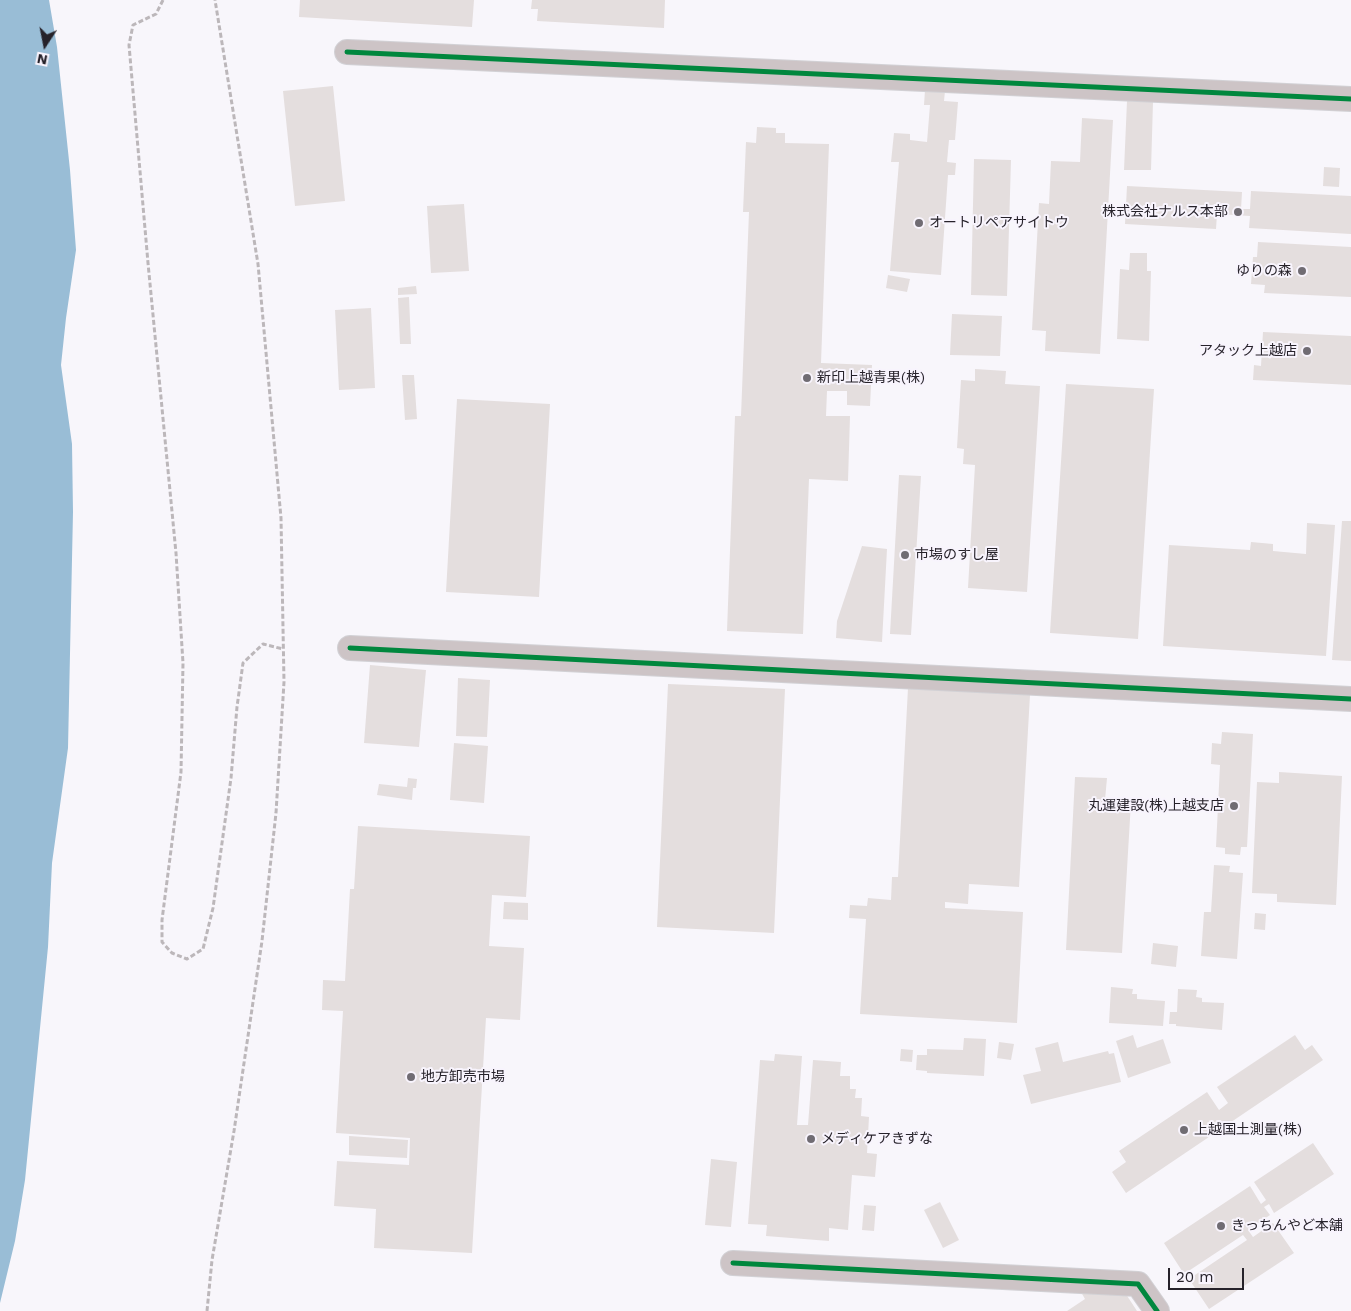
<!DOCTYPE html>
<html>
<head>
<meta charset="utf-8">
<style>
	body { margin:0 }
	#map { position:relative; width:1351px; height:1311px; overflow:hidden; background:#f8f6fb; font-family:"Work Sans",sans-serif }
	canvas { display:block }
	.north { position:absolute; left:20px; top:20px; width:50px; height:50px; -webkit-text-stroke:4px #f8f4fd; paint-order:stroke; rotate:191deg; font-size:14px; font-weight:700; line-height:20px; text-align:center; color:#26222a }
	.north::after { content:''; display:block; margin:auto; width:18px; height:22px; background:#26222a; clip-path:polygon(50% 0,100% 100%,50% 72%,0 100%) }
	.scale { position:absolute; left:1168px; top:1268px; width:76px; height:22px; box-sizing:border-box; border:2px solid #26222a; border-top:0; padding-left:6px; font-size:15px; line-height:18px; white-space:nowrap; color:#26222a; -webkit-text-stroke:4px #f8f4fd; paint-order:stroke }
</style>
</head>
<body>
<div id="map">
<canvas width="1351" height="1311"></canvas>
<div class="north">N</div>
<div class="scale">20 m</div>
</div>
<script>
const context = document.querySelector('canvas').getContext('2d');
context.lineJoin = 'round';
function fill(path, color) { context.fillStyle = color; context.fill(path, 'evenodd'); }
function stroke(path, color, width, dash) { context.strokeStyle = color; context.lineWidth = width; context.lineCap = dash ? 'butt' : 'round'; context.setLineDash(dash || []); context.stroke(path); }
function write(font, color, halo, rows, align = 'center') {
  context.font = font + ' "Work Sans","Noto Sans JP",sans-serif'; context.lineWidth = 4; context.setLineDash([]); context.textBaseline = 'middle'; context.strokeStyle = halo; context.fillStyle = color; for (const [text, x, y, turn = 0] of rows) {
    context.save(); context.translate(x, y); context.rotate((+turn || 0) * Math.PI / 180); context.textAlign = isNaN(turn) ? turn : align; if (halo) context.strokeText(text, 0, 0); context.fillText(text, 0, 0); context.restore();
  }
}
fill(new Path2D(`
	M0,0H49L57,47L70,170L76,250L66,318L61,365L72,444L73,512L68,748L52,863L48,947L25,1180L15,1241L0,1303Z`), '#99bdd6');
fill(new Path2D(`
	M300,0H474L472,27L299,17Z
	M532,0H665L664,28L537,21L538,9H531Z
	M333,86L345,201L295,206L283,91Z
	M925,90L945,91L944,101L958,102L955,140H949L947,162L956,163L955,175H948L941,275L890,271L899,162H891L894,133L910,134V140L927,142L930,105H924Z
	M1127,101L1153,102L1151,170H1124Z
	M1082,118L1113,120L1100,354L1045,351L1046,331L1032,330L1039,203L1049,204L1051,161L1080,162Z
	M757,127L776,128V133H785V143L829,144L821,363L872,365L870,406L847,405V391H827L826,416H850L848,481L809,479L803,634L727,631L735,416H741L749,212H743L746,142L756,143Z
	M974,159L1011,160L1007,296L971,295Z
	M1324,167L1340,168L1339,187L1323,186Z
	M1127,186L1242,192L1241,209H1250L1251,191L1351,196V234L1249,228L1250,216L1217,214L1216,229L1125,224Z
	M464,204L469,271L431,273L427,206Z
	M1258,242L1351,247V297L1264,293L1265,285L1251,284L1253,257H1257Z
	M1130,253H1147V271H1151L1149,341L1117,339L1120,269L1129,270Z
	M888,275L910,279L907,292L886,288Z
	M416,286L417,294L398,295V288Z
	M409,297L411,344H400L398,298Z
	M371,308L375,388L339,390L335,310Z
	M952,314L1002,316L1000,356L950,355Z
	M1263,332L1351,336V385L1253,380L1254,365L1261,366Z
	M975,369L1006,371L1005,384L1040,386L1027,592L968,588L975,465L963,464L964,449L957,448L961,380L975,381Z
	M402,375H414L417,419L405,420Z
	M1066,384L1154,389L1138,639L1050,633Z
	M457,399L550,404L539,597L446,592Z
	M899,475L921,476L911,635L890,634Z
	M1342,521H1351V661L1332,660Z
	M1307,523L1335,525L1326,656L1163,646L1169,545L1250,550L1251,542L1273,544V551L1306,554Z
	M862,546L887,549L882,642L836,638L837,621Z
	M370,665L426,670L419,747L364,743Z
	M458,678L490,680L487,737L456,736Z
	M668,684L785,689L774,933L657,927Z
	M908,688L1030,695L1019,887L969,884L968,904L945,902V908L1023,912L1017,1023L860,1014L866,919L849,918L850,905L867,906L868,898L891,900L892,877H898Z
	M1222,732L1253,734L1247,847H1241L1240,855L1225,854V848L1216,847L1220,765L1211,764L1212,743L1221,744Z
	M454,743L488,746L484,803L450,800Z
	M1279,772L1342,776L1336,905L1277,902V894L1252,893L1257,782L1279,783Z
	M1075,777L1107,778L1105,800L1131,802L1122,953L1066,950Z
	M408,778L417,779L416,788H413L412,800L377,795L379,784L407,787Z
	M358,826L530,836L526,897L492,895L489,946L524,948L520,1020L486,1018L472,1253L374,1248L376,1209L334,1206L337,1161L409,1165L410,1138L336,1133L343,1011L322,1010L323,980L345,981L350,889H354Z
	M1214,865L1230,866L1229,872L1243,873L1237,959L1201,956L1204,912H1211Z
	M504,902L528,903V920L503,919Z
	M1255,913L1266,914L1265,930L1254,929Z
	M1153,943L1178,946L1176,967L1151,964Z
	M1111,987L1133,989L1132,994H1137V999L1165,1001L1163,1026L1109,1023Z
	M1178,989L1197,990L1196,997L1202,998V1002L1224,1003L1222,1030L1176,1026V1024H1169L1170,1012H1177Z
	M1133,1035L1137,1048L1163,1039L1171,1063L1128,1078L1116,1041Z
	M1295,1035L1305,1050L1312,1045L1323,1060L1126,1193L1112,1172L1126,1162L1119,1151L1207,1092L1219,1110L1228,1103L1217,1087Z
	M964,1038L986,1039L984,1076L927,1073V1071L916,1070L917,1055H927V1049L963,1050Z
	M999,1042L1014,1044L1011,1060L997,1058Z
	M1058,1042L1063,1062L1108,1051L1109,1054L1114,1053L1121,1082L1031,1104L1023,1075L1041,1071L1035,1048Z
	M901,1049L913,1050L912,1062L900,1061Z
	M775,1054L802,1056L797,1125H808L813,1060L841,1062L840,1076H850V1089H856L855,1098H862L861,1116L869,1117L867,1153L877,1154L875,1177L852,1175L848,1230L829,1228V1241L766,1236L767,1225L748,1224L760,1060L774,1061Z
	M349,1136L408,1140L407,1158L349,1155Z
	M1313,1143L1334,1174L1274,1213L1269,1204L1264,1207L1270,1215L1248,1230L1253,1237L1273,1223L1294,1253L1209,1309L1189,1279L1247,1240L1243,1235L1184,1274L1164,1243L1250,1186L1261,1204L1266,1200L1254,1182Z
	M711,1159L737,1162L731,1227L705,1225Z
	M940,1202L959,1240L943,1248L924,1210Z
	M864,1205L876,1206L874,1231L862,1230Z
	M1120,1285L1137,1311H1067L1085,1299L1081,1292Z`), '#e4dede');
const minor = new Path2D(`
	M347,52L1351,99
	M350,648L1351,699
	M733,1263L1138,1284L1157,1311`);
stroke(minor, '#d2d1d5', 26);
stroke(new Path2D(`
	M163,0L156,14L133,25L129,45L148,263L176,553L183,663L181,772L162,920V942L172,953L187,959L203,949L213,908L231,778L237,707L243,663L263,644L283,649
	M207,1311L212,1260L234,1131L262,941L276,813L284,682L281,518L258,264L215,0`), '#bcb7ba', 3, [5, 2.5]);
stroke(minor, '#cdc4c6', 24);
stroke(new Path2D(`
	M347,52L1351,99
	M350,648L1351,699
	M733,1263L1138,1284L1157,1311`), '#00873e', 5);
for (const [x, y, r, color] of [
	[1238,212,5,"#706c73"],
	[919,223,5,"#706c73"],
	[1302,271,5,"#706c73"],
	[1307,351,5,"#706c73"],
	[807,378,5,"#706c73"],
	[905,555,5,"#706c73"],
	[1234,806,5,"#706c73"],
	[411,1077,5,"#706c73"],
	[1184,1130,5,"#706c73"],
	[811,1139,5,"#706c73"],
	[1221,1226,5,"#706c73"]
]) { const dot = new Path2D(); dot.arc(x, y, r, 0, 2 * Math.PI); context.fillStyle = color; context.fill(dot); stroke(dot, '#f8f4fd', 2); }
write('14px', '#26222a', '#f8f4fd', [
	["株式会社ナルス本部",1228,212,"right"],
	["オートリペアサイトウ",929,223],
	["ゆりの森",1292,271,"right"],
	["アタック上越店",1297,351,"right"],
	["新印上越青果(株)",817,378],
	["市場のすし屋",915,555],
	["丸運建設(株)上越支店",1224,806,"right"],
	["地方卸売市場",421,1077],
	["上越国土測量(株)",1194,1130],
	["メディケアきずな",821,1139],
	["きっちんやど本舗",1231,1226]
], 'left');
</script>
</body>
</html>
